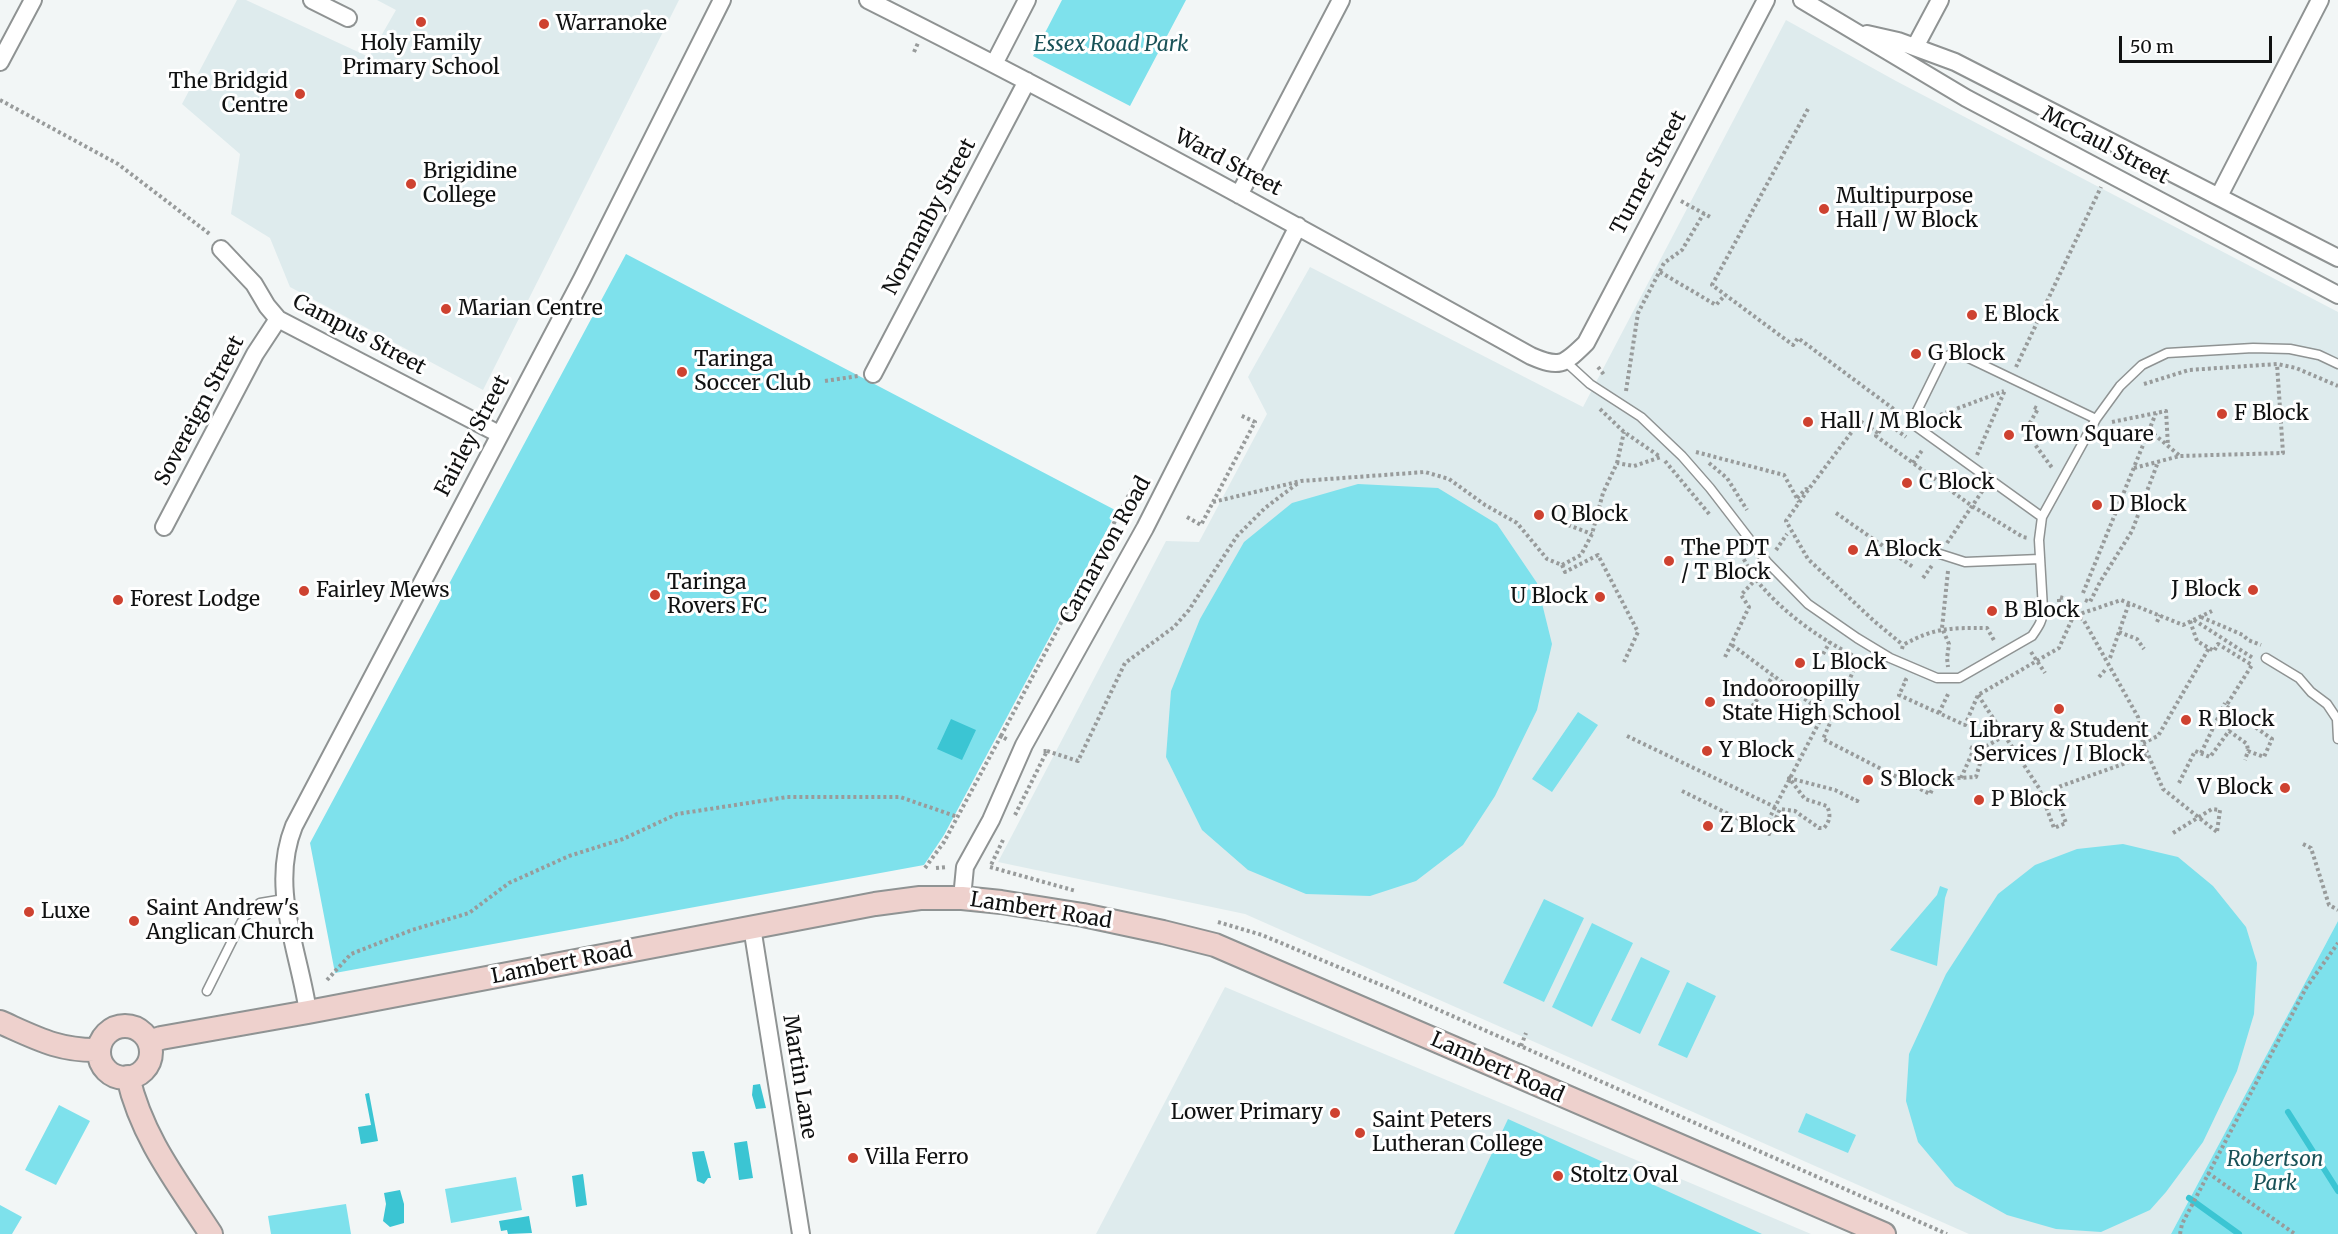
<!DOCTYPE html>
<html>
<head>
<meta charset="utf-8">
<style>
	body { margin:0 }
	#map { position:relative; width:2338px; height:1234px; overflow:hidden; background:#f2f6f6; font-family:Merriweather,serif }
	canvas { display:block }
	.scale { position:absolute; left:2119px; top:36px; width:153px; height:27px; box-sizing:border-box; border:3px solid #101111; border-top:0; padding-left:8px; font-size:18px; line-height:21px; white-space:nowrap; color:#101111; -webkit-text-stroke:4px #fff; paint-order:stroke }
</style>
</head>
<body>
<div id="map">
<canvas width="2338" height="1234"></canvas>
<div class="scale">50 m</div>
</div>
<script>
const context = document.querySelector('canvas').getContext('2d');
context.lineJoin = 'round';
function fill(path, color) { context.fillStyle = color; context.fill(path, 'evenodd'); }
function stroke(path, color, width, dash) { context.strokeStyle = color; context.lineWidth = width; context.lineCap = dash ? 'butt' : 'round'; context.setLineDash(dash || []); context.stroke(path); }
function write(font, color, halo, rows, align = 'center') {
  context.font = font + ' Merriweather,serif'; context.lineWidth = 6; context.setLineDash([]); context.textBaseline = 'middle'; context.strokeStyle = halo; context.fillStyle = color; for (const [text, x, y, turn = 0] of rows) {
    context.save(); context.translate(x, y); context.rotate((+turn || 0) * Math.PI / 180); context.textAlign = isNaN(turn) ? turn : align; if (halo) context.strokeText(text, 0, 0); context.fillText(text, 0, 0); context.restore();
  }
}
fill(new Path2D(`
	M237,0H246L369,57L396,10L377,0H679L483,390L290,287L270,238L231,214L240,154L182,104Z
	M1786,20L1896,81L2338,312V921L2171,1234H1969L1245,914L998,862L1166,541L1199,542L1267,414L1248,377L1310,267L1583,407Z
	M1225,987L1513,1108L1811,1234H1096Z`), '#deebed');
fill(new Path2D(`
	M1062,0H1186L1130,106L1033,56Z
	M626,254L1117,511L944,835L924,865L335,973L310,843Z
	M1358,484L1438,488L1497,524L1537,583L1552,644L1537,710L1495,796L1463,845L1416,881L1370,896L1306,894L1248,870L1202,830L1166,757L1171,691L1200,619L1244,542L1292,503Z
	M1578,712L1598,725L1552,792L1532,779Z
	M2123,844L2178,857L2213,886L2246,927L2257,963L2254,1014L2237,1071L2203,1142L2166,1192L2150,1210L2101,1232L2056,1229L2007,1215L1955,1186L1918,1142L1906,1101L1909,1054L1946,974L1998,894L2035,865L2077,849Z
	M1940,886L1948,889L1945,898L1937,966L1890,950L1937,895Z
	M1544,899L1584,918L1544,1002L1503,983Z
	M2338,921V1234H2171Z
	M1592,923L1633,943L1592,1027L1552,1007Z
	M1641,957L1670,971L1640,1034L1611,1020Z
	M1687,982L1716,996L1687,1058L1658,1045Z
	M59,1105L90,1121L56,1185L25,1170Z
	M1806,1113L1856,1135L1848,1153L1798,1132Z
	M1508,1119L1762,1234H1454Z
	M516,1177L522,1210L451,1223L445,1189Z
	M346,1204L351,1234H271L268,1216Z
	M0,1205L22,1217L12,1234H0Z`), '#7ee1ec');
fill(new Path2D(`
	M951,719L976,730L962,760L937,749Z
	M760,1084L766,1108L756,1109L752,1095L753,1085Z
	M369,1093L378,1141L361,1144L358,1127L371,1125L365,1094Z
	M747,1141L753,1178L739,1180L734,1143Z
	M704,1151L711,1178H708L704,1184L697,1181L692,1152Z
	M583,1174L587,1205L576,1207L572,1176Z
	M400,1190L404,1204V1223L390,1227L383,1221L386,1204L384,1193Z
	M529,1216L532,1233L508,1234L507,1230L501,1231L499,1221Z`), '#3bc5d3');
stroke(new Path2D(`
	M2288,1112L2338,1191
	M2189,1198L2239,1234`), '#3bc5d3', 6);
const lane = new Path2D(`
	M1566,362L1590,384L1641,417L1682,456L1710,488L1767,562L1808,604L1857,638L1890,658L1937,678H1959L2032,636C2039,626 2043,620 2043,609L2039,540L2042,517L2096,419L2120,386L2142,365L2167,353L2253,348L2290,349L2319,355L2338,364
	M2042,517L1917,427L1914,417L1943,358L1956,352L2096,419
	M1940,554L1965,562L2040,559
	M2266,658L2299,678L2311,692L2327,704L2337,719L2338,739
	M207,991L244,917L260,903L284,899`);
const street = new Path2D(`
	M312,0L348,18
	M868,0C1092,112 1312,234 1531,356C1561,369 1564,364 1586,343L1766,0
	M1802,0L1966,98L2338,295
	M1867,34L1898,41L1955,62L2338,258
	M1915,47L1940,0
	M0,62L33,0
	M994,64L1027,0
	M1239,195L1341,0
	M2219,196L2320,0
	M221,249L254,284L267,306L278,319L499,434
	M873,374L1027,81
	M164,527L255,354L278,319
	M962,898L965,867L991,820L1024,745L1145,528L1298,226
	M752,927L801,1234
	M308,1012C299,950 269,888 294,826L582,279L722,0`);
const secondary = new Path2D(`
	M0,1022C36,1038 59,1051 99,1050
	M99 1052a26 26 0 1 1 52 0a26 26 0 1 1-52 0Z
	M149,1042L161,1038L308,1012L875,904L920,898H962L1001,902L1083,915L1163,932L1215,945L1884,1234
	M128,1077C142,1138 178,1183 211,1234`);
stroke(lane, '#8f9393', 11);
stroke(street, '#8f9393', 20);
stroke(secondary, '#8f9393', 26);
stroke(new Path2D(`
	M914,52L918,43
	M0,100L118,164L211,235
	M1808,109L1712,285L1793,345L1798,338L1895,410L1876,436L1972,506L2023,537L2028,538
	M1681,201L1712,218
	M1660,272L1716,305L1725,295
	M1598,367L1605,376
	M2016,367L2101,187
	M825,381L858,376
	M2144,384L2189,370L2277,364L2296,368L2338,386
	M1626,391L1638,313L1664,263L1682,250L1704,213
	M2034,407L2038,409L2025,431L2053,469
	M1600,409L1624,432L1659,456
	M1929,419L2004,391
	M1886,422L1906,437
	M2112,422L2166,411L2168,446
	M2149,430L2180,456
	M1696,452L1784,475L1799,502
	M1977,455L2005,390
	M1665,461L1710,515
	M1617,463L1624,432
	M1709,463L1727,478L1747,510
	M1913,463L1923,449
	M2134,468L2180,456L2283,453L2277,364
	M1943,485L1954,470
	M1808,490L1786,521L1808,559L1874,621L1903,645
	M1797,498L1806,489L1808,490L1860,421L1878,433
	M1213,502L1301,481L1425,472L1449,479L1485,505L1517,523L1547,559L1562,565L1581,555L1592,534L1603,493L1617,463L1634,466L1661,457
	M1836,513L1913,567
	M1187,517L1201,525L1255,422L1240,415
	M1568,525L1592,534
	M1947,543L1983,490
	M1776,550L1787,534
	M1741,554C1746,563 1751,573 1758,582C1785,615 1826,643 1864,661
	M1562,565L1565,572L1598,555L1638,632L1624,662
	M1948,571L1942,628L1949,644L1947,658L1948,667
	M1923,578L1933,564
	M2083,593L2156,413
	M2063,598L2059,597V611L2074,616L2121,600L2183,625L2212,611
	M2085,600L2090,602L2100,582L2132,531L2158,462
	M2074,616L2083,619L2138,717L2143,743L2163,789L2217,832
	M2201,617L2243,635L2248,640L2261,645
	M2194,620L2253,658
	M2190,621L2197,641L2214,651L2218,644L2252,665L2226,706L2272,739L2264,757L2248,751L2245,760
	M2157,622L2160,615
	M2119,632L2137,639L2144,649
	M1732,645L1832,719
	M1902,649L1903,645C1935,627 1951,628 1987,628L1995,642
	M2031,652L2045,673
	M1823,654L1830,642
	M1725,657L1749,607L1741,595L1756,579
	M1859,658L1823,739L1930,794L1937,779L1976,777L1985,747
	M2110,658L2129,603
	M2099,677L2106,669
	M1904,679L1906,680L1899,695L1965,725L1978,695L2059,648L2077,608
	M1978,695L2039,788L2054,828L2066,823L2053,789L2148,755
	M1939,713L1949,692
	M1736,717L1743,720L1773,676
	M1001,736L1132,489
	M1627,736L1775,807L1824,713
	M2143,743L2158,736L2209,648
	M1970,747L1978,751L2004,736
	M1047,751L1078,761L1125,663L1174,627L1189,610L1237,536L1265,508L1298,483
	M2201,753L2225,703
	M1961,778L1974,749
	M2179,783L2195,751L2210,757L2229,731L2247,744L2248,751
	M1682,791L1763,831L1775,807
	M1015,815L1047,751H1041
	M1763,831L1769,834L1780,809L1795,811L1819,828H1824C1830,821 1831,815 1827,806L1805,799L1789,778L1835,790L1857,801L1858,799
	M2173,833L2212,809L2220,810L2217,832
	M1003,840L990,867L1076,891
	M2303,844L2311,848L2329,905L2338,910
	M925,868L944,842L1001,736L1008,740
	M936,868L947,867
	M1218,922L1262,935L1398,992L1947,1234
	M327,980L351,954L412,930L469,913L509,883L569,856L623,839L677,814L787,797H900L958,817
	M1521,1046L1526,1033
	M2208,1173L2295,1234
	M2180,1234L2182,1224L2306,988L2338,943`), '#989b9b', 4, [3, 3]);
stroke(lane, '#fff', 8);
stroke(street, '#fff', 16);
stroke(secondary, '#eed1cd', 22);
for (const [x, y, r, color] of [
	[421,22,6,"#ce4230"],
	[544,24,6,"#ce4230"],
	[300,94,6,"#ce4230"],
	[411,184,6,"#ce4230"],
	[1824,209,6,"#ce4230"],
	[446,309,6,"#ce4230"],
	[1972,315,6,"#ce4230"],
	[1916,354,6,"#ce4230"],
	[682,372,6,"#ce4230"],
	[2222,414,6,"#ce4230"],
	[1808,422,6,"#ce4230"],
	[2009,435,6,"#ce4230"],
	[1907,483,6,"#ce4230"],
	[2097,505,6,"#ce4230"],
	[1539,515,6,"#ce4230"],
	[1853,550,6,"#ce4230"],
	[1669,561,6,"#ce4230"],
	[2253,590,6,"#ce4230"],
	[304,591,6,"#ce4230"],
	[655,595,6,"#ce4230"],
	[1600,597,6,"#ce4230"],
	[118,600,6,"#ce4230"],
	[1992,611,6,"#ce4230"],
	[1800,663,6,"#ce4230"],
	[1710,702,6,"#ce4230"],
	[2059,709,6,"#ce4230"],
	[2186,720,6,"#ce4230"],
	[1707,751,6,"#ce4230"],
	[1868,780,6,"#ce4230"],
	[2285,788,6,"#ce4230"],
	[1979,800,6,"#ce4230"],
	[1708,826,6,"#ce4230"],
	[29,912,6,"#ce4230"],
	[134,921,6,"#ce4230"],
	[1335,1113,6,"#ce4230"],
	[1360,1133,6,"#ce4230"],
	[853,1158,6,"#ce4230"],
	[1558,1176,6,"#ce4230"]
]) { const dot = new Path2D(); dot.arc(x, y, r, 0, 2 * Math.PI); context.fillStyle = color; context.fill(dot); stroke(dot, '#fff', 2); }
write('21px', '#101111', '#fff', [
	["Warranoke",556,24],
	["Holy Family",421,44,"center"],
	["Primary School",421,68,"center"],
	["The Bridgid",288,82,"right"],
	["Centre",288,106,"right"],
	["Brigidine",423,172],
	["College",423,196],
	["Multipurpose",1836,197],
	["Hall / W Block",1836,221],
	["Marian Centre",458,309],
	["E Block",1984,315],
	["G Block",1928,354],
	["Taringa",694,360],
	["Soccer Club",694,384],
	["F Block",2234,414],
	["Hall / M Block",1820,422],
	["Town Square",2021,435],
	["C Block",1919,483],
	["D Block",2109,505],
	["Q Block",1551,515],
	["The PDT",1681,549],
	["/ T Block",1681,573],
	["A Block",1865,550],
	["Taringa",667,583],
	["Rovers FC",667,607],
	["J Block",2241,590,"right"],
	["Fairley Mews",316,591],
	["U Block",1588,597,"right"],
	["Forest Lodge",130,600],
	["B Block",2004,611],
	["L Block",1812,663],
	["Indooroopilly",1722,690],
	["State High School",1722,714],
	["R Block",2198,720],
	["Library & Student",2059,731,"center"],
	["Services / I Block",2059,755,"center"],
	["Y Block",1719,751],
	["S Block",1880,780],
	["V Block",2273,788,"right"],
	["P Block",1991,800],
	["Z Block",1720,826],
	["Saint Andrew's",146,909],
	["Anglican Church",146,933],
	["Luxe",41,912],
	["Lower Primary",1323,1113,"right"],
	["Saint Peters",1372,1121],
	["Lutheran College",1372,1145],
	["Villa Ferro",865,1158],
	["Stoltz Oval",1570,1176]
], 'left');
write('italic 21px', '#195258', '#fff', [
	["Essex Road Park",1111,45],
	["Robertson",2275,1160],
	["Park",2275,1184]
]);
write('21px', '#101111', '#fff', [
	["McCaul Street",2105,146,28],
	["Ward Street",1228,163,28],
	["Turner Street",1649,173,-62],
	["Normanby Street",930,217,-62],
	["Campus Street",359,335,28],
	["Sovereign Street",200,411,-62],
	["Fairley Street",473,436,-62],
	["Carnarvon Road",1106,550,-61],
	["Lambert Road",1041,911,9],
	["Lambert Road",562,964,-11],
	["Lambert Road",1497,1068,24],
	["Martin Lane",799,1077,81]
]);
</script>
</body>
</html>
